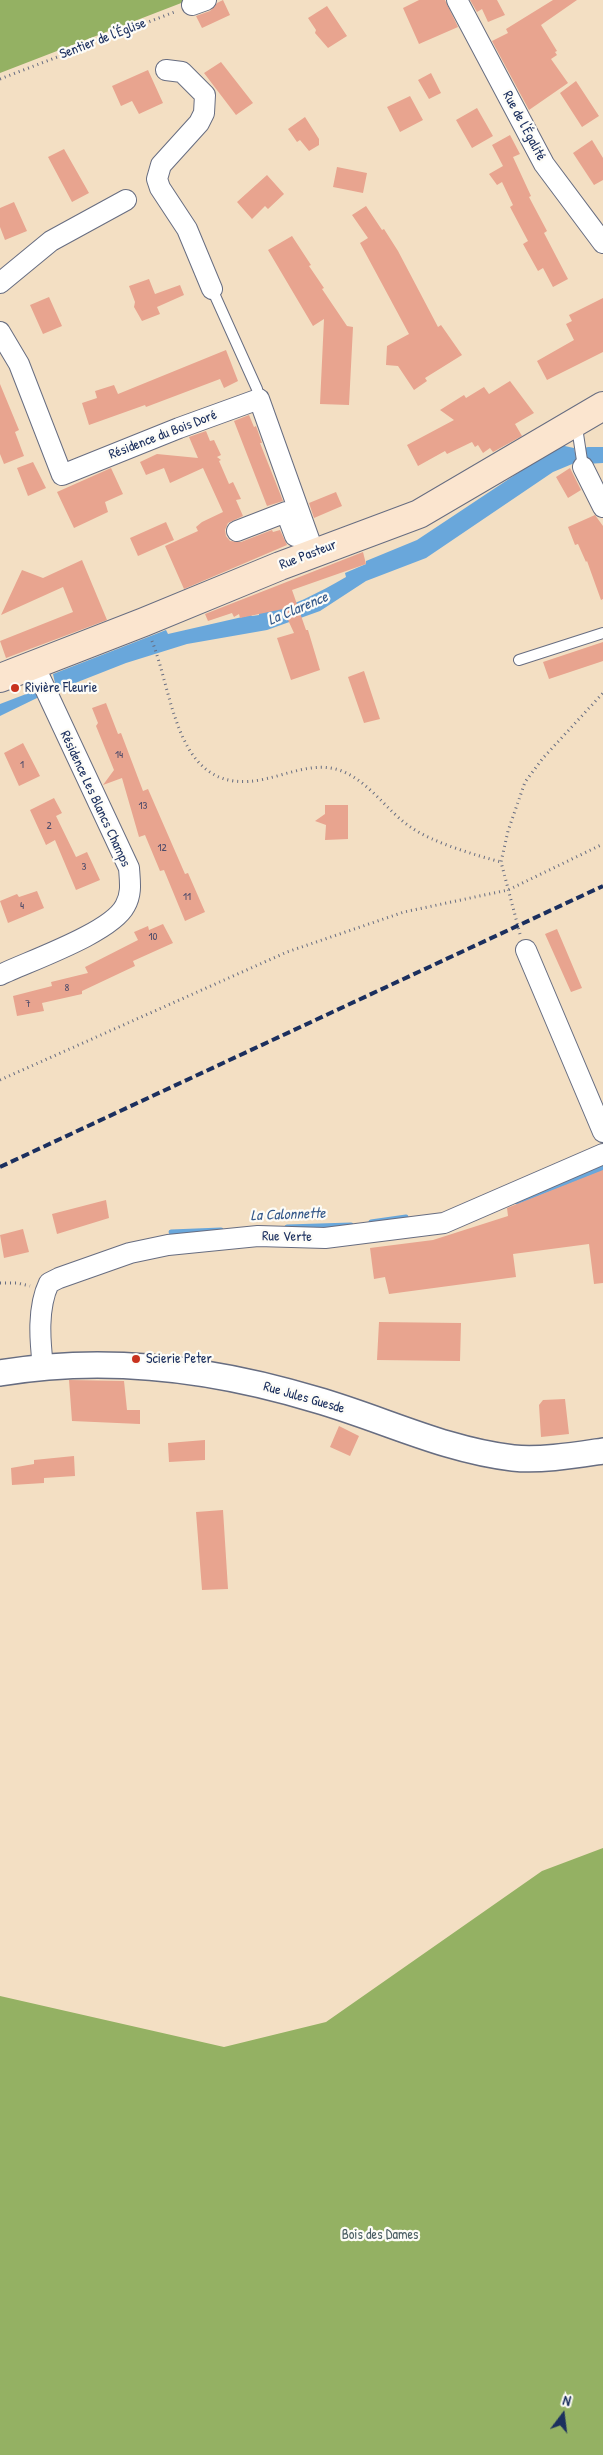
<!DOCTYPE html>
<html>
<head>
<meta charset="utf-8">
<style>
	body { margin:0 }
	#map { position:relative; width:603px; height:2455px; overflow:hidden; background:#f3dfc3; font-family:"Patrick Hand",sans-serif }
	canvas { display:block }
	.north { position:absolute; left:538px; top:2390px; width:50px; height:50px; -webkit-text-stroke:4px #fdfcf7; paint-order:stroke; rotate:15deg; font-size:14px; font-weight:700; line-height:20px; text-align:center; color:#1b2f5e }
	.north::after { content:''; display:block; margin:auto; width:18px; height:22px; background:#1b2f5e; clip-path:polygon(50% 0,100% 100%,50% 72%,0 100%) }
</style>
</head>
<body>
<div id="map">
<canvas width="603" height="2455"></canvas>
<div class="north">N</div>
</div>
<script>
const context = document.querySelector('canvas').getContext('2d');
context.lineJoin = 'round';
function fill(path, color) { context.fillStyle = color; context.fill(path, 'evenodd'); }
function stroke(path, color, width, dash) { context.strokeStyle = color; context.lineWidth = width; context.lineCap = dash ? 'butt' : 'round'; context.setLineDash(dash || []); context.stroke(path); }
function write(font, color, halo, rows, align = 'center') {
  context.font = font + ' "Patrick Hand",sans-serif'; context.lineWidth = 4.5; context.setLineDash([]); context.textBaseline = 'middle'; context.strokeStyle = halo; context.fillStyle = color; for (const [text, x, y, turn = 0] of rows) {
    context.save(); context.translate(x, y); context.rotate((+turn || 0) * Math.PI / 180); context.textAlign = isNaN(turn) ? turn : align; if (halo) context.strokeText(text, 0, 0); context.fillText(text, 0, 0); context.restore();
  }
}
fill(new Path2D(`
	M0,0H189L0,73Z
	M603,1848V2455H0V1996L224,2047L326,2022L542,1871Z`), '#94b163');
fill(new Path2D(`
	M560,445L574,448L577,462L553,472L426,558L366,581L320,611L267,630L187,644L126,663L37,698L0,716V704L55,683L53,674L166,630L168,634L251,615L252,616L259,615V613C291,608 318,593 346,577L345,573L366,564V561L417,540Z
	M588,447H603V463L586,464L584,448Z`), '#69a7db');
stroke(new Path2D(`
	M517,1202L603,1168
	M371,1222L406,1217
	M287,1227L351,1225
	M171,1232L221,1230`), '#69a7db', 5);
fill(new Path2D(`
	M223,0L230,15L202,28L196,16L210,11L217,3Z
	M419,0H445L458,27L419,44L403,8Z
	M470,0H497L505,15L488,22L482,9L477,12Z
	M553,0H577L541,25L557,51L555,52L557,55L551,59L568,83L529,110L492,41L508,33L506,29Z
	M327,6L347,36L328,48L315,33L316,30L308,18Z
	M221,62L253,103L236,115L204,73Z
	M148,70L163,103L139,114L132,101L121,106L112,86Z
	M431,73L441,93L429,99L418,80Z
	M576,81L599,116L582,127L560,93Z
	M410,96L423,120L400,132L387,107Z
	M477,108L493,136L472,148L456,120Z
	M305,117L319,139V145L309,151L300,140L297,142L288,129Z
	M510,135L520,154L513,157L531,196L529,197L547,231L544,233L568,279L553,287L543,268L538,271L523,244L528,241L510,207L513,205L502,182L497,185L489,174L503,166L492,145Z
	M592,140L603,158V180L594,185L573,153Z
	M64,149L89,193L72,202L48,157Z
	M337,167L367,173L363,193L333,187Z
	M267,175L284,194L268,209L265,206L252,219L237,202Z
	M14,202L27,231L5,240L0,227V208Z
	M366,206L382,230L384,229L398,251L438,327L441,325L462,355L425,378L427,381L414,390L398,366L386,365L387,346L409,334L360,243L368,238L352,215Z
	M292,236L311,265L309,266L324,288L322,289L347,326L353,327L349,405L320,404L324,319L313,326L268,250Z
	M149,279L155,294L180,285L184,295L157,307L160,314L142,321L134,307L135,302L129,286Z
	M49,297L62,326L43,334L30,305Z
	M603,298V352L547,380L537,361L574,340L566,324L572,321L569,315Z
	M226,350L238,381L224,388L220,379L146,407L145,405L89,425L82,403L97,398L95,391L114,385L118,394Z
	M510,381L534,413L515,424L522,436L493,452L490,448L483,453L478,445L475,447L472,442L447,454L445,451L418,466L407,445L454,420L440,410L464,395L466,398L484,387L489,394Z
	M0,384L19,430L15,432L24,456L4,464L0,454Z
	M249,415L254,427L256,426L262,443H260L283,501L267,506L234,421Z
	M206,431L210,441L214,440L221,455L217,457L221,460L219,461L229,484L233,482L241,499L236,500L243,516L228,523L225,530L226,536L230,541L241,542L272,530L273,532L280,530L287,545L184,589L165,546L198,531L196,527L202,522L223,512L203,468L170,483L164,468L146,475L140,462L157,454L198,458L189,437Z
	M33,462L46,488L28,496L17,468Z
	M111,468L123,494L105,502L108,512L74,528L57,492Z
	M570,468L581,490L568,498L556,477Z
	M336,492L342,506L314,518L309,503Z
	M595,515L603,526V599L601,600L587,561L586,562L578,544L575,545L568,527Z
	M166,522L174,540L138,556L130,538Z
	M363,552L366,564L292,590L306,630H308L320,670L291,680L277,638L294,633L283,609L240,618L239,614L234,617L232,613L208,621L205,614Z
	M82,560L107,620L6,658L0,641L73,612L63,587L1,615L22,570L43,578Z
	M603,642V661L549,679L543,662Z
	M364,671L380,719L364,723L348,677Z
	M106,703L118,734L121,733L143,791L148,789L185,874L188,873L205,912L185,921L164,870L160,871L145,835L139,837L122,778L103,785L114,770L96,726L98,723L92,708Z
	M23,743L40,776L19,786L4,753Z
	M54,798L62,813L56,816L76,857L87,852L100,880L76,890L55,840L46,845L30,810Z
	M325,805H348V839L325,840L326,825L315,821L325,814Z
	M37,891L44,908L8,923L0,901L17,894L19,897Z
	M163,924L173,943L133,961L135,966L82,991V994L42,1003L44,1011L17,1016L13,996L52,986L51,982L88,973L85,967L138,940L134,932L148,926L149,930Z
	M557,929L582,988L571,992L545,934Z
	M603,1170V1283L594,1284L589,1244L513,1254L516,1277L389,1294L385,1277L374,1279L370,1248L433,1240L508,1216L507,1208Z
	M106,1200L109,1218L57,1234L52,1214Z
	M23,1229L29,1252L4,1258L0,1235Z
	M379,1322L461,1323L460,1361L377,1360Z
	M69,1380L124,1381L127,1410H140V1424L72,1421Z
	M565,1399L569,1434L541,1437L539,1405L543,1400Z
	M339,1426L359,1436L350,1456L330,1447Z
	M205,1440V1460L169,1462L168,1443Z
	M74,1456L75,1476L44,1478V1483L12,1485L11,1468L34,1464V1460Z
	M223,1510L228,1589L202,1590L196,1512Z`), '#e8a48f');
const service = new Path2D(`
	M212,289L257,389L259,399
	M573,424L578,434L583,467
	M519,660L603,633`);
const minor = new Path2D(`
	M457,0L544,164L603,243
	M192,5L206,0
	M166,70L182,72L205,95L204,113L199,123L161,165L157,179L160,188L187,229L212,289
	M0,283L51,241L126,200
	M0,332L19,364L62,475L179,428L259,399L314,553
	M583,467L603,507
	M237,531L286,512L295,536
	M526,950L603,1132
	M0,975C29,961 111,933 125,906C132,894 130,882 129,868L34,665
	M43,1367C40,1341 37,1308 49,1283L59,1278L130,1253L168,1245L258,1236L325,1238L444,1223L603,1154`);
const tertiary = new Path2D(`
	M0,1373C106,1355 215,1369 317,1400C383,1419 444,1450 513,1458C540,1461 576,1455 603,1451`);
const secondary = new Path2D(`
	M0,678L144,622L280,566L419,514L603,406`);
stroke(service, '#676d81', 12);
stroke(minor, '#676d81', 22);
stroke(tertiary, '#676d81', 28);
stroke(secondary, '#676d81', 30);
stroke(new Path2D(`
	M0,79L177,11
	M152,641C175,699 176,799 265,779C288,774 315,762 339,770C369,780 387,812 412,828C434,843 475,855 501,862
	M520,934L501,862L508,831L525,782L543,758L603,693
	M0,1080L287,952L404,912L508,890L603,844
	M0,1283H17L30,1286`), '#676d81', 3, [1, 4]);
stroke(service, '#fff', 10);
stroke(minor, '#fff', 20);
stroke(tertiary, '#fff', 25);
stroke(secondary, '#fbe5cf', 28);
stroke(new Path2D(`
	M0,1167L603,886`), '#1b2f5e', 4, [8, 4]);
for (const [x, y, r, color] of [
	[15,688,5,"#c8321e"],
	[136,1359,5,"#c8321e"]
]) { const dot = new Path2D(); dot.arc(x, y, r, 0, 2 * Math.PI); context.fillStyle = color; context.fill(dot); stroke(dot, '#fdfcf7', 2); }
write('11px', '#4e4c6a', null, [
	["14",119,755],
	["1",22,765],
	["13",143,806],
	["2",49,826],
	["12",162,848],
	["3",84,867],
	["11",187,897],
	["4",22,906],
	["10",153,937],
	["8",67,988],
	["7",28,1004]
]);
write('14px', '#1b2f5e', '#fdfcf7', [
	["Sentier de l'Église",103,39,-21],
	["Rue de l'Égalité",524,126,62],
	["Résidence du Bois Doré",163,435,-21],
	["Rue Pasteur",308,555,-21],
	["Résidence Les Blancs Champs",95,799,65],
	["Rue Verte",287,1237,1],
	["Rue Jules Guesde",304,1398,16]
]);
write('14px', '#1b2f5e', '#fdfcf7', [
	["Rivière Fleurie",25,688],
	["Scierie Peter",146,1359]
], 'left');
write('14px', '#4b5f64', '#fdfcf7', [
	["Bois des Dames",380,2235]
]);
write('italic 15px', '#36598a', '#fdfcf7', [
	["La Clarence",298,609,-23],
	["La Calonnette",288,1215,-2]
]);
</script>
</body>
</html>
